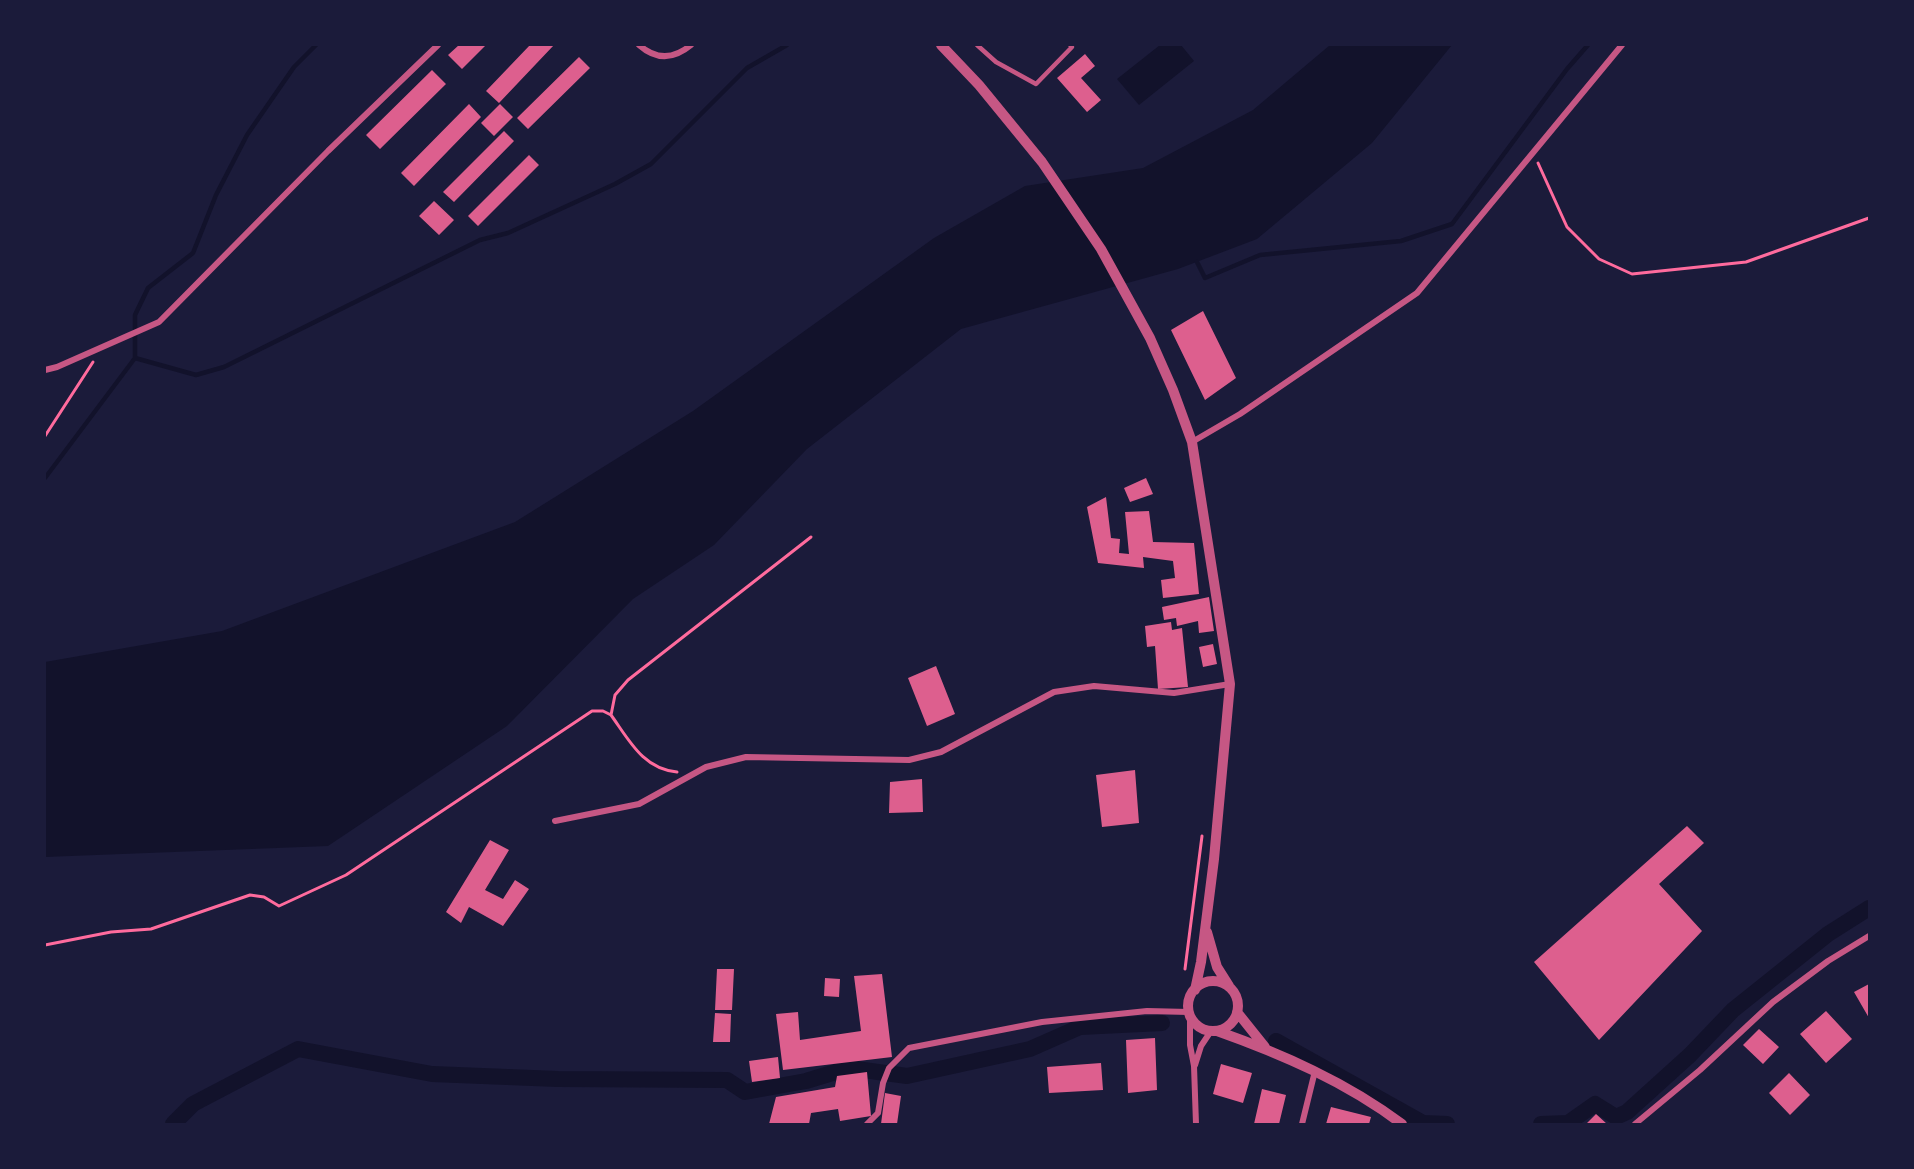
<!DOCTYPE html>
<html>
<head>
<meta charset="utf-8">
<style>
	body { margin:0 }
	#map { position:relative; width:1914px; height:1169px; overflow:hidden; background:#1b1b3a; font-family:Manrope,sans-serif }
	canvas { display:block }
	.frame { position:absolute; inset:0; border:46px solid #1b1b3a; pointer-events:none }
</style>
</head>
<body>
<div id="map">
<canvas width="1914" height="1169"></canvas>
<div class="frame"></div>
</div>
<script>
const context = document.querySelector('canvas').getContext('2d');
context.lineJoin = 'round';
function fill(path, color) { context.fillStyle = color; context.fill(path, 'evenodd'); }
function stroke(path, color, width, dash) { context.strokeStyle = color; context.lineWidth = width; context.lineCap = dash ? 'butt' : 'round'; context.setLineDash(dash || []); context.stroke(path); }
fill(new Path2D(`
	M1160,45H1181L1194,61L1139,105L1117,79Z
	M1330,45H1452L1372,143L1257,239L1178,269L961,329L807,449L714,545L633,599L507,726L328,846L45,857V662L222,631L515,522L693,411L934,238L1025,186L1143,168L1253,110Z`), '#12122b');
stroke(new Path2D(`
	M1197,262L1205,278L1260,255L1401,241L1452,224L1567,69L1588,45
	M135,358L196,375L224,367L480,240L508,233L615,184L651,164L747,68L787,45
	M45,478L135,358V315L148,288L193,253L216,195L247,135L294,67L316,45`), '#12122b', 4.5);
stroke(new Path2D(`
	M1276,1041L1423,1123L1447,1124
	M173,1124L193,1104L298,1049L432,1074L558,1079L727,1080L745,1092L806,1081L849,1068L907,1076L1030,1049L1080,1027L1162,1023
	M1541,1124L1568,1123L1595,1104L1616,1117L1627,1112L1690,1055L1733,1010L1828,934L1869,908`), '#12122b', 16);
fill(new Path2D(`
	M459,45H486L462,69L448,55Z
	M530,45H554L499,103L486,91Z
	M1085,54L1095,66L1081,78L1101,100L1087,112L1057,78Z
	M579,57L590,68L528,129L517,118Z
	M432,70L446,84L380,149L366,135Z
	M469,104L481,117L414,186L401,173Z
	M500,104L513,117L494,136L481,123Z
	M504,131L514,141L454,202L443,192Z
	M529,155L539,165L478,226L468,216Z
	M434,201L454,220L439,235L419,216Z
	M1203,311L1236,378L1205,400L1171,330Z
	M1146,478L1153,494L1130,502L1124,488Z
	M1106,497L1111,538L1120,539L1119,553L1129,554L1125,512L1149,511L1153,542L1194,543L1199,594L1163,598L1161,580L1175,578L1173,561L1143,557L1144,568L1098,563L1087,507Z
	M1209,597L1214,631L1199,633L1198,621L1177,626L1176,618L1164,620L1162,607Z
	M1171,622L1172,630L1182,628L1188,687L1158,689L1155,646L1147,647L1145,626Z
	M1213,644L1217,664L1203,667L1199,647Z
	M936,666L955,714L927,726L908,678Z
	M1135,770L1139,823L1102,827L1096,775Z
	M922,779L923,812L889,813L890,782Z
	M1687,826L1704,843L1659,884L1702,931L1599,1040L1534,962Z
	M490,840L509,850L485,890L503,899L515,880L529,889L503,926L469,907L461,923L446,912Z
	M717,969H734L732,1010H715Z
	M882,974L892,1057L783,1070L776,1014L798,1012L800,1040L861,1031L854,976Z
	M825,978L840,979L839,997L824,996Z
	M1869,984V1018L1854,992Z
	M1826,1011L1852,1039L1826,1063L1800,1034Z
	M715,1013L731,1014L730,1042H713Z
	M1759,1029L1779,1047L1763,1064L1743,1045Z
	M1155,1038L1157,1090L1128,1093L1126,1040Z
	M778,1057L780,1078L752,1082L749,1061Z
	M1101,1063L1103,1090L1049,1093L1047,1067Z
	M1221,1064L1252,1073L1243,1103L1213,1094Z
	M867,1072L871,1116L840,1121L838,1109L811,1113L809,1124H769L776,1097L835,1087L837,1076Z
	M1789,1073L1810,1095L1790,1115L1769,1093Z
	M1262,1089L1286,1095L1279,1124H1254Z
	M885,1093L901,1096L897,1124H881Z
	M1331,1107L1371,1117L1369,1124H1326Z
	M1596,1114L1607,1124H1586Z`), '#dd5f8e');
stroke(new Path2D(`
	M1538,163L1567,227L1599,259L1632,274L1746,262L1869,218
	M45,436L93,362
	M677,772C643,769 629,740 611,715L615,695L628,680L811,537
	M45,945L111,932L151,929L250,895L264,897L279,906L346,875L592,711H603L611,715
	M1185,969L1202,836`), '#ff6b9d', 3);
stroke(new Path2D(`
	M977,45L996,62L1036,84L1072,47L1070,45`), '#c65784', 4.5);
stroke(new Path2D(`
	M639,45C656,60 673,60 691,45
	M45,370L57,367L159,322L328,151L438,45
	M1192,442L1240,414L1417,293L1622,45
	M555,821L639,804L706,767L746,757L909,760L941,752L1054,692L1094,686L1174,693L1230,684
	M1190,1015V1045L1194,1066L1196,1124
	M1195,1065L1201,1046L1211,1031
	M867,1124L878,1113L883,1083L889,1068L909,1048L1042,1022L1147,1011L1189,1012
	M1302,1124L1315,1071
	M1635,1124L1700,1070L1773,1002L1828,961L1869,936`), '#c65784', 6);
stroke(new Path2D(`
	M941,45L979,85L1042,162L1101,249L1150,338L1173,390L1192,442L1230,684L1214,859L1201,962L1195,990
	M1207,932L1217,967L1229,986
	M1188 1006a25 25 0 1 1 50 0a25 25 0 1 1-50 0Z
	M1237,1012L1265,1047
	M1217,1031C1282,1054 1346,1082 1402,1124`), '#c65784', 10);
</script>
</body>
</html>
